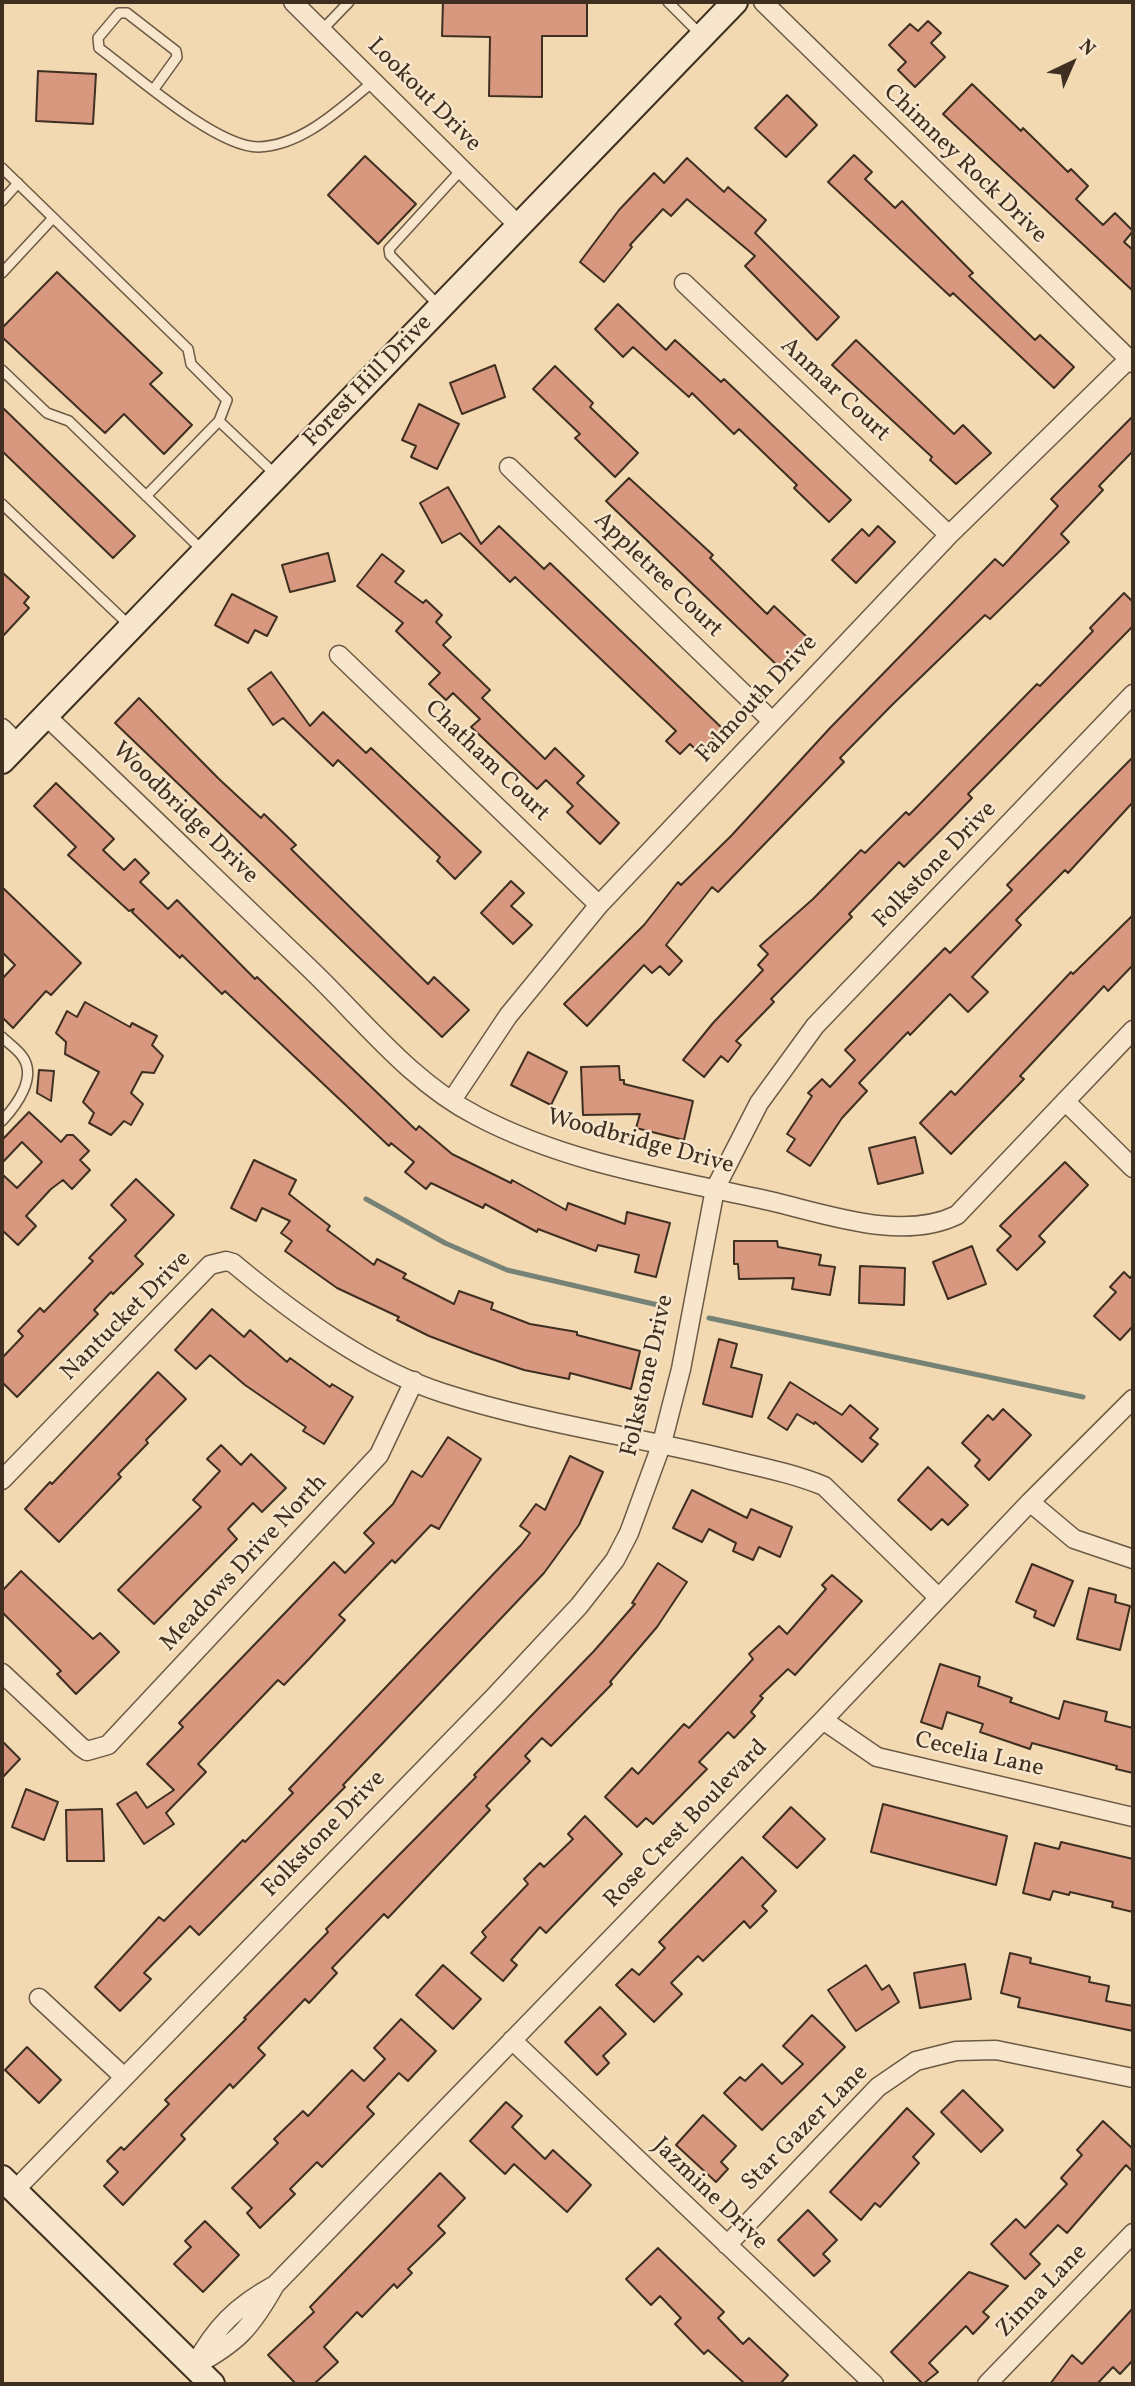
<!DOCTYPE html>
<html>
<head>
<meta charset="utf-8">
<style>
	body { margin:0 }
	#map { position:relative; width:1135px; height:2386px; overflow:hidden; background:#f2d9b1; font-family:Vollkorn,serif }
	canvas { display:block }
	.frame { position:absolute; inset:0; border:4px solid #3f2f21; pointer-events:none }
	.north { position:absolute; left:1037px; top:28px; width:70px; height:70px; -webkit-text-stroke:5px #f7e6cc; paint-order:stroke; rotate:44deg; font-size:19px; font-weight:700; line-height:28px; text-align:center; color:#3f2f21 }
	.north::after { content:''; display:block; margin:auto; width:24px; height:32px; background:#3f2f21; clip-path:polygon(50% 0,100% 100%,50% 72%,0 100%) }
</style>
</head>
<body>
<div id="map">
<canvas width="1135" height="2386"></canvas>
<div class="frame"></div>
<div class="north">N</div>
</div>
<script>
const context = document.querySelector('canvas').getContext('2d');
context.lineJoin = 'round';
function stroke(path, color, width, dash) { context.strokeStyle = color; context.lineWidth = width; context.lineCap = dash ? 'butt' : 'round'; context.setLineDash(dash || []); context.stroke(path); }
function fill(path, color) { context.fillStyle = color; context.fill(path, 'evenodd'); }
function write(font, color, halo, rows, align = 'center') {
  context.font = font + ' Vollkorn,serif'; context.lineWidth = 5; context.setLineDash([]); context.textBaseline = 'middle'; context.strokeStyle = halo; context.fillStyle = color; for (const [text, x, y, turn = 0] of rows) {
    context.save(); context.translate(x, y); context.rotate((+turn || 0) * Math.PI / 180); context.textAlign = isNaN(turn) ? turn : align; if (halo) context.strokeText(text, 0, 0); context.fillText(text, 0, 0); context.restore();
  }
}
stroke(new Path2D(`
	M366,1199L445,1243L507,1270L658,1305
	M709,1318L1083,1397`), '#768275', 5);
const building = new Path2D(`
	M443,2H587V36H542V97L489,96L490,37L442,36Z
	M928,21L941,33L931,43L945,57L915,87L898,70L906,62L889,45L910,24L918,31Z
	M38,71L96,74L93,124L36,121Z
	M972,84L1021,131L1023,128L1068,172L1071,169L1088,186L1076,199L1103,225L1115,213L1133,231L1124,242L1133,250V291L943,114Z
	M787,95L817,125L786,157L755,128Z
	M854,155L872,172L865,179L895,208L902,201L973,273L969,276L1035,340L1040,335L1074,367L1054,388L953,293L950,296L828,182Z
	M365,156L416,204L378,244L328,195Z
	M687,158L724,192L728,187L766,220L755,233L839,317L817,340L745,266L755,256L687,199L671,216L663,209L630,245L632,247L604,282L580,262L619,210L654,173L664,183Z
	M57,272L162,373L150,384L192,425L164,454L124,414L105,433L2,337V328Z
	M618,304L666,350L675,340L721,382L724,379L851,500L829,522L794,488L797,485L739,429L734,434L692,393L689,397L633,347L623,357L595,329Z
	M856,340L954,434L963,425L991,453L956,484L930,460L932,457L832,365Z
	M495,365L505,397L462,414L450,383Z
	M555,366L593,403L590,407L638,453L615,477L575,438L580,434L533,389Z
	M419,404L459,424L437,469L411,457L416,446L402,440Z
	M2,407L135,536L113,558L2,451Z
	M1133,416V451L1099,486L1103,490L1061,534L1069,542L990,619L985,615L893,704L840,758L844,762L718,892L712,887L666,945L682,961L669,975L660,966L652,973L644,965L587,1026L564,1004L644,925L678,882L681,885L731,836L830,728L995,559L1003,566L1058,506L1051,499Z
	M629,478L713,555L710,558L767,614L774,606L810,640L782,670L606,501Z
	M448,487L481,544L499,526L544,569L550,563L723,729L699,753L690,744L680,754L666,741L676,731L515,577L510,582L460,533L442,543L420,503Z
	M878,526L895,542L856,583L832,560L862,529L869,536Z
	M328,553L335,581L290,592L282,565Z
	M382,554L404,571L395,582L423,603L426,600L442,615L436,622L451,637L443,645L490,690L482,698L545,759L555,748L584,776L577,783L619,823L600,844L567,812L573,806L546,780L537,789L471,727L480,719L453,693L446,700L429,684L440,673L396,631L403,623L357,586Z
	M2,572L29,597L24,603L29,608L2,637Z
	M1124,593L1133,602V626L968,794L972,798L942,829L904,867L899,862L849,914L852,917L771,999L774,1002L736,1041L741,1045L728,1062L721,1056L704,1077L683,1060L713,1023L763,970L758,965L768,954L760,946L813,899L861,850L865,853L906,812L909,815L1037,684L1040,686L1093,631L1090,628Z
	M232,594L277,617L267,636L255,630L248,643L215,625Z
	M271,672L310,726L323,712L366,753L371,748L481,852L455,879L437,861L440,857L338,760L333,766L283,718L273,725L248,689Z
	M139,698L219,779L261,818L264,814L296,845L291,849L428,984L434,977L469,1010L442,1037L115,723Z
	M1133,757V802L1068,873L1065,870L1016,920L1021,925L972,977L988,992L968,1012L950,994L910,1035L908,1032L859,1083L867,1091L842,1118L810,1166L787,1151L795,1139L787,1134L812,1096L808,1093L822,1079L830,1087L855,1060L845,1050L945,948L950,953L1012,890L1007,885Z
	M56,783L114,839L103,850L124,870L135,859L149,873L140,882L168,909L177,900L255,979L257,977L416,1130L419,1126L452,1154L511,1183L512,1180L566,1210L568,1203L625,1224L627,1212L670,1223L656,1277L635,1272L639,1255L598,1245L596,1251L538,1229L537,1232L485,1204L483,1208L431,1183L426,1189L405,1172L414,1162L391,1143L389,1146L225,991L222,994L182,955L180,958L132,912L134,909L129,911L68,855L76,847L34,806Z
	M511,881L524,893L511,906L532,925L513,944L481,913Z
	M2,887L81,963L51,995L46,991L13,1028L2,1017V979L15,965L2,952Z
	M1133,915V965L1108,991L1104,986L1020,1076L1024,1079L951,1154L920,1123L951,1091L955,1095L1071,972L1073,974Z
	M85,1002L130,1027L132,1023L157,1036L152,1045L163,1056L154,1073L142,1072L131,1093L143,1104L131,1125L124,1121L111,1135L89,1123L94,1113L83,1102L99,1072L65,1054L66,1042L56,1033L67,1011L77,1017Z
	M528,1052L567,1072L551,1105L511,1085Z
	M619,1066L620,1080H624V1084L693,1101L684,1140L636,1128L640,1114L583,1115L581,1067Z
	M39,1070L54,1071L51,1101L37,1093Z
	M29,1112L61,1142L67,1135H73L89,1151L80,1160L90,1170L72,1189L63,1180L51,1189L26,1216L36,1226L18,1245L2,1230V1174L17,1188L42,1162L22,1142L2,1163V1140Z
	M915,1137L923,1173L878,1184L869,1148Z
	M254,1160L296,1180L289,1194L330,1226L327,1230L374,1265L377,1259L406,1274L403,1278L454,1304L459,1291L493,1303L491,1309L530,1324L577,1332V1335L640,1351L631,1389L570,1373L569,1379L524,1370L474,1353L429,1336L397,1320L399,1317L337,1288L285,1251L292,1241L281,1233L290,1221L262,1208L256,1221L231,1208Z
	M1065,1162L1088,1185L1039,1236L1045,1242L1017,1270L997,1250L1011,1236L1000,1226Z
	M136,1179L174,1215L135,1256L143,1264L113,1294L111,1292L94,1310L98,1314L17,1397L2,1382V1358L23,1336L18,1331L40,1308L44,1312L93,1261L89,1258L126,1220L111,1205Z
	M734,1241H777L778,1247L821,1255L819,1265L835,1267L830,1295L792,1289L794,1278L739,1279L738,1264H734Z
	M972,1246L986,1284L948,1299L933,1262Z
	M860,1266L905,1268L904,1305L859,1303Z
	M1124,1272L1130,1278L1133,1274V1326L1120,1340L1094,1316L1116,1292L1110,1287Z
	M212,1309L244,1337L250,1330L287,1362L290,1358L330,1387L332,1384L353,1397L324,1444L303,1431L306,1427L245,1385L210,1355L196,1369L175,1350Z
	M719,1339L737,1344L731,1367L762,1375L752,1417L703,1404Z
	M158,1372L186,1399L146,1440L148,1443L118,1474L121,1477L59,1542L25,1509L50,1482L52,1484Z
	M790,1382L842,1415L850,1405L878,1429L870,1438L878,1444L862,1462L815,1422L814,1424L797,1414L787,1430L768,1418Z
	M1003,1409L1031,1435L989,1480L975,1466L980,1460L962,1443L988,1415L993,1420Z
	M448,1437L481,1459L439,1529L431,1525L395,1563L392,1560L339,1615L345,1620L308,1660L284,1685L278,1680L198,1764L206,1772L166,1813L174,1824L144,1844L117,1804L136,1792L147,1808L174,1790L147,1764L183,1727L179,1723L334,1562L345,1573L374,1543L364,1533L393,1504L412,1471L422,1477Z
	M221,1445L241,1465L251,1454L286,1488L262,1512L253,1503L228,1529L237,1539L154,1624L118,1590L201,1507L193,1500L220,1471L207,1459Z
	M570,1456L603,1472L579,1525L544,1573L343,1785L345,1787L199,1935L190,1926L144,1973L151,1979L120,2011L95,1987L159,1917L164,1921L243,1840L245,1842L293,1793L289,1789L521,1545L530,1533L520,1526L536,1504L545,1510Z
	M928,1467L968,1505L948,1525L942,1519L931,1530L898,1500Z
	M692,1490L747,1518L751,1509L792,1527L780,1557L759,1547L753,1560L733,1551L736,1543L709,1529L702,1542L673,1528Z
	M658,1563L687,1582L657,1627L610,1682L612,1684L551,1746L542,1738L525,1756L530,1761L486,1806L490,1810L388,1918L384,1914L332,1968L337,1973L309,2003L305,1999L258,2048L265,2055L233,2088L230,2084L181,2135L185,2139L123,2205L104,2186L118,2172L107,2161L121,2147L124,2150L169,2104L165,2100L246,2019L244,2018L328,1932L326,1929L476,1777L474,1775L594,1651L635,1604L632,1603Z
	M1032,1564L1073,1581L1054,1626L1034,1617L1036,1611L1016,1602Z
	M21,1571L93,1639L100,1633L119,1652L76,1694L57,1674L61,1671L2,1612V1591Z
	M832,1575L862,1601L795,1675L788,1669L760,1696L763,1698L751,1712L755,1716L734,1738L728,1732L699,1762L707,1769L653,1824L646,1818L637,1827L605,1797L632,1768L638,1774L684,1724L689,1728L753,1659L749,1654L779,1626L787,1634L826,1589L822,1585Z
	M1089,1588L1116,1595L1115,1602L1130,1606L1120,1650L1077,1639Z
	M940,1664L980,1677L978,1686L1012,1698L1010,1702L1059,1719L1064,1701L1107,1712L1105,1721L1133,1728V1773L1116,1769L1117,1766L1032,1743L1030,1749L980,1732L983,1724L947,1712L942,1729L921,1722Z
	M2,1741L20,1759L2,1778Z
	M26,1789L58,1802L44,1840L12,1827Z
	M883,1804L1007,1836L996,1885L871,1852Z
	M791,1807L825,1839L797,1868L763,1837Z
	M102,1809L104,1861H67L66,1810Z
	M585,1816L622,1854L546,1933L540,1927L511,1960L517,1965L503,1981L471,1953L486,1937L482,1932L528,1884L524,1879L540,1863L544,1867L573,1839L568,1834Z
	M1061,1842L1133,1859V1912L1112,1907L1113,1902L1070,1892L1069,1895L1053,1891L1050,1900L1023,1893L1035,1843L1059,1849Z
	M742,1857L776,1891L762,1906L767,1911L750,1928L744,1921L703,1961L698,1956L671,1983L682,1994L654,2022L616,1985L632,1969L639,1975L665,1948L659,1942Z
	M1010,1953L1031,1958L1030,1963L1090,1977L1089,1982L1109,1986L1106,2001L1133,2006V2031L1018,2007L1020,1998L1001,1993Z
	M965,1964L971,1999L920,2008L914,1973Z
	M443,1965L481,1999L453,2029L416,1995Z
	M866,1965L882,1990L889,1985L899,2002L856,2031L828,1990Z
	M600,2007L626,2034L603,2056L609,2063L597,2075L565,2042Z
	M812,2015L845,2047L762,2130L724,2093L740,2077L745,2081L762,2064L782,2084L803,2064L783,2046Z
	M401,2019L436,2051L408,2081L399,2073L367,2107L374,2114L322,2167L317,2162L290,2189L295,2194L260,2228L247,2213L252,2208L232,2188L278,2143L274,2139L303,2111L308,2116L352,2070L364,2081L385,2059L374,2048Z
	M27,2047L61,2080L39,2103L5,2070Z
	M963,2090L1003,2130L981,2152L941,2112Z
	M506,2102L522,2116L512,2127L545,2159L553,2150L591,2185L567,2212L514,2164L505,2174L470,2141Z
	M907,2108L934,2134L913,2157L919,2163L880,2207L875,2203L861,2220L830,2192Z
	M703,2115L736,2146L721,2162L728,2169L716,2182L676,2145Z
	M1103,2121L1133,2149V2172L1126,2165L1067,2233L1058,2225L1030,2254L1040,2264L1025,2279L991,2244L1016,2219L1025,2228L1067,2184L1061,2178L1082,2155L1077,2150Z
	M440,2173L465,2198L438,2226L445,2233L408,2269L412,2273L397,2288L394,2284L362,2317L357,2312L324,2347L338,2362L314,2384H296L268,2355L314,2312L310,2307Z
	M808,2210L837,2240L823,2254L830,2261L814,2276L778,2240Z
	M205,2221L239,2255L203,2292L174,2264L191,2247L185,2241Z
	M658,2248L724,2312L718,2318L743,2344L749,2338L788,2375L780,2384H745L708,2350L704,2354L675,2324L681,2318L660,2296L651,2305L626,2279Z
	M969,2272L1008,2286L983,2312L989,2317L973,2334L966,2326L929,2363L938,2372L923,2384L891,2352Z
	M1133,2308V2360L1120,2374L1113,2367L1097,2384H1050L1072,2355L1082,2364Z`);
fill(building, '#d7987f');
stroke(building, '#3f2f21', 2);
const lane = new Path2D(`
	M668,2L701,35
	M322,30L349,2
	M154,89L177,57L176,51L127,13H119L98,38L99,48C134,74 216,147 258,147C303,146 342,107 374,81
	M2,168L188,349L191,364L227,400L219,421L276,475
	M2,201L18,183
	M2,273L53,218
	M440,307L390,255L389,249L462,169
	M2,370L47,413L69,421L202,550
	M146,496L219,421
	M2,504L130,626
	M2,1037C8,1043 17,1049 22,1056C38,1077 16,1106 2,1121`);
const street = new Path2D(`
	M293,2L519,226
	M763,2L1133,363
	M684,283L949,535
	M509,467L772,721
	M339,655L599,905
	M46,716C133,798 219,882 306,965C361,1017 409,1081 477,1116C568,1164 671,1179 770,1201C826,1214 902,1242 957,1215L1133,1030
	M2,728L18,744
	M452,1100L508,1016L599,905L949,535L1129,359
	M1065,1101L1133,1168
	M2,1480L210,1265L226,1261L233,1263C293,1313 368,1369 443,1393C536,1423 633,1436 727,1459C760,1467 792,1473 824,1486L938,1597
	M1030,1502L1074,1539L1133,1559
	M2,1673L81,1747L87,1751L108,1745L379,1455L414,1381
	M823,1720L877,1757L1133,1817
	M39,1998L123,2076
	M512,2040L874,2384
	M15,2190L495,1696L579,1606L615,1560L629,1533L662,1443L681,1369L715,1189L759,1103L815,1026L1133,694
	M727,2245L878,2087L916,2061L956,2051L996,2050L1133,2078
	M194,2366C216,2327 235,2307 275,2285L823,1720L1030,1502L1133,1399
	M194,2366C237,2343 251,2328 275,2285
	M987,2384L1133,2233`);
const secondary = new Path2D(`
	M2,761L735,2
	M2,2178L212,2384`);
stroke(lane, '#6c5a45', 12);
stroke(street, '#6c5a45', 21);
stroke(secondary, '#3f2f21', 28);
stroke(lane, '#f7e6cc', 9);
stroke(street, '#f7e6cc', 18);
stroke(secondary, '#f7e6cc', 24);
write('24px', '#3f2f21', '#f7e6cc', [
	["Lookout Drive",423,96,45],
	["Chimney Rock Drive",964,165,44],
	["Forest Hill Drive",369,382,-46],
	["Anmar Court",834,391,43],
	["Appletree Court",657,576,44],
	["Falmouth Drive",758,700,-47],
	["Chatham Court",486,762,44],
	["Woodbridge Drive",184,814,44],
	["Folkstone Drive",936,866,-46],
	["Woodbridge Drive",640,1143,15],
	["Nantucket Drive",127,1317,-45],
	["Folkstone Drive",649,1376,-77],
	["Meadows Drive North",245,1564,-47],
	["Cecelia Lane",979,1756,13],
	["Rose Crest Boulevard",687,1825,-46],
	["Folkstone Drive",325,1835,-46],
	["Star Gazer Lane",806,2129,-45],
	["Jazmine Drive",709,2195,44],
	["Zinna Lane",1043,2292,-46]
]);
</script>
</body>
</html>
